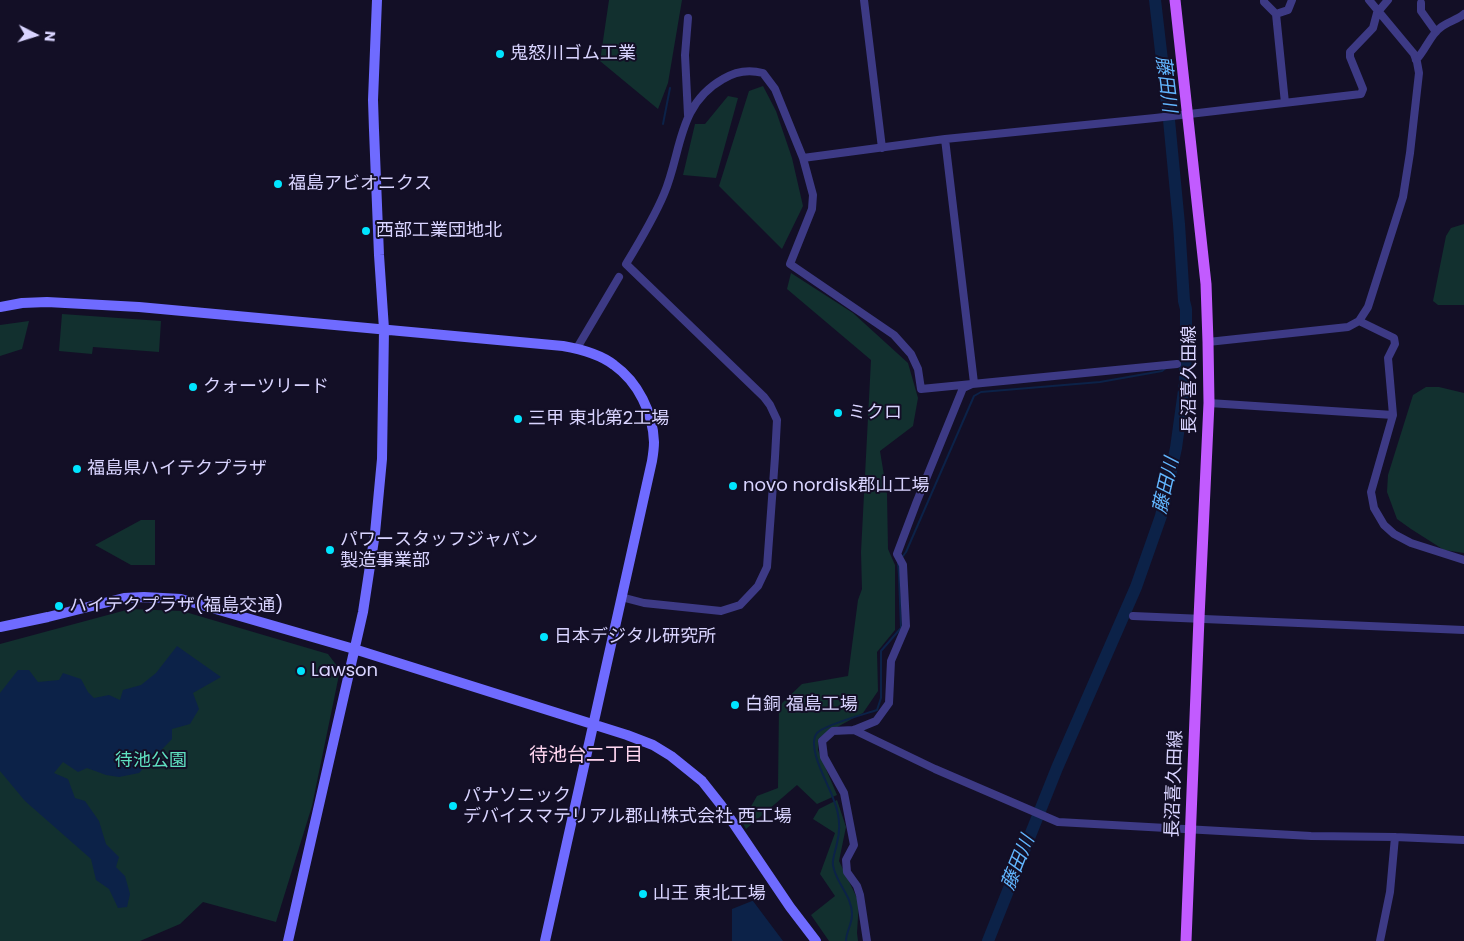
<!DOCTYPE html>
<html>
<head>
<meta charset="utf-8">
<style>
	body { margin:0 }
	#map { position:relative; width:1464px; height:941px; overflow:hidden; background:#130f26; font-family:Poppins,sans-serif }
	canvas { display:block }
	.north { position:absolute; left:10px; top:10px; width:50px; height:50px; -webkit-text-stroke:4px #130f26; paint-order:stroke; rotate:95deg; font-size:14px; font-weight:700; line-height:20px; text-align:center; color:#d9d4ff }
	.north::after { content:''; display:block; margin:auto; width:18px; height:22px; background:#d9d4ff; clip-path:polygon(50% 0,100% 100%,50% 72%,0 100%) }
</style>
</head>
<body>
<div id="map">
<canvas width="1464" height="941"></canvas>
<div class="north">N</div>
</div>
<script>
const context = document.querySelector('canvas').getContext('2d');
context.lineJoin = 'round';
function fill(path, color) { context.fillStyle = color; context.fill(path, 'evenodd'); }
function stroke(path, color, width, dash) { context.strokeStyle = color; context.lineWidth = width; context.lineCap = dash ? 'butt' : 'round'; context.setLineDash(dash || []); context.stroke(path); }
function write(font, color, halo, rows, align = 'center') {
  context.font = font + ' Poppins,"Noto Sans JP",sans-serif'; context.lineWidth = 4; context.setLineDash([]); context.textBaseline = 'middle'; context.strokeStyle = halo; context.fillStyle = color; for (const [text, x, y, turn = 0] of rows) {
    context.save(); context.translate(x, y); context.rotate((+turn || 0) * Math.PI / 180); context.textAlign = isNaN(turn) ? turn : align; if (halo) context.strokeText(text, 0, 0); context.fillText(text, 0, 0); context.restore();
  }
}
fill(new Path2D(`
	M609,0H682L668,83L658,109L600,61Z
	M763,86L776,111L792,158L803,206L782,249L719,186L749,91Z
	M728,96L738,98L716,178L683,175L695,124H705Z
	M1464,224V305H1438L1433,301L1446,236L1451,228Z
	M791,273L853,313L908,363L918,398L913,426L880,451L887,494L888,549L895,565V630L877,652L878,691L863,713L828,732L819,738L818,750L837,795L817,804L797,785L746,829L742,822L757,796L778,788L779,706L802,684L848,676L858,600L862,589L861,552L871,360L787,289Z
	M62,314L161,321L159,352L93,347L92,354L59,351Z
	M29,321L22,349L0,356V325Z
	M1426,387H1439L1464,393V553L1444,550L1411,529L1397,519L1387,492L1388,475L1413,395Z
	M141,520H155V565H131L95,545Z
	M130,609L182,611L328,654L340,670L312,806L276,922L203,902L180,924L140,941H0V644Z
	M837,800L846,827L839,861L859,902L857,933L858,941H829L811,915L835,896L820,874L835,833L813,819L819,809Z`), '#12302f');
fill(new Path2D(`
	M177,646L221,677L193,693L199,709L190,724L172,729V739L139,773L119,777L106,775L87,768L78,772L63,762L54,773L68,779L75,798L85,801L99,821L106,844L119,857L116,867L125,876L130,894L127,907L118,908L109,889L96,880L91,859L25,801L0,771V693L18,670H29L38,682L59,680L63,673L81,679L88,692L94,698L109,695L120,700L123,690L141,685L156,673Z
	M752,901H753L783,941H732V909Z`), '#0c2248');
stroke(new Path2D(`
	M663,124L670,88
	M903,556L906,552L974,396L981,392L1100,382L1162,371L1166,368
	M846,941C846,932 852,924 852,915C853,897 835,882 833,865C832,858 836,850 837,843C841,828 839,812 833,798C828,783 806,747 817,733C824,725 865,714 877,710L881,698V651L901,628L899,575L898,563`), '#0c2248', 2);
stroke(new Path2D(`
	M988,941L1057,768L1136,587L1161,516L1176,448L1185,383L1186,341V309L1184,301L1179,224L1169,120L1155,0`), '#0c2248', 12);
stroke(new Path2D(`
	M864,0L882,148
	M1264,0V2L1276,14L1285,103
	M1421,3V11L1436,32
	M1276,14L1288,10L1292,0
	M688,18L685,55L688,115
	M1416,60C1425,51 1431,34 1440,28C1447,22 1457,20 1464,14
	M803,158L945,139L1155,118L1361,94L1363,89L1350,57V52L1373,28L1377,13L1388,0
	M1359,321L1394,338L1395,344L1388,358L1393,415L1371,492L1374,508L1384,525L1394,534L1411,543L1464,560
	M1208,342L1348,327L1359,321L1368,307L1403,197L1410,153L1419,73L1417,62L1414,54L1369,0
	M577,348L619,277
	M1209,403L1393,415
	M621,597L644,603L721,611L740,605L758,586L767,567L775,457L777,420L770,405L764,397L626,264C640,241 654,218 664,194C682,152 677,105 723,79C736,71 748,69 763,73L775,89L803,158L813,195L812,209L790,264L894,335L911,354L918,369L921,389L1177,364
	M1133,616L1464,630
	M854,730L935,769L1058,822L1311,836L1395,837L1464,840
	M867,941L860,895L857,886L847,872L846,860L854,845L844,793L824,757L822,741L833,731L854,730L876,721L889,703L891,661L906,626L903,565L897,554L917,501L963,388L974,383L945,139
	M1380,941L1390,892L1395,837`), '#3d3a85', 8);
stroke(new Path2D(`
	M0,307L22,303L47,302L139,307L563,346C580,349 600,354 614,365C638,382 653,413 654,442C654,448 653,455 652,461L545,941
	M0,627L48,617L124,598L144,597L181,599L354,649L627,735L653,745L671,756L702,781L721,805L790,907L816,941
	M288,941L363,612L375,533L382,459L384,329L379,255L374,130L373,100L377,0`), '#6f6bff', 10);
stroke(new Path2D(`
	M1175,0L1206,284L1208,342L1209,403L1199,618L1186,941`), '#c25bff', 11);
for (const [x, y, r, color] of [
	[500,54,5,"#00e5ff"],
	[278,184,5,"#00e5ff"],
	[366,231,5,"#00e5ff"],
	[193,387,5,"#00e5ff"],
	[838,413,5,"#00e5ff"],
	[518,419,5,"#00e5ff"],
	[77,469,5,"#00e5ff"],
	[733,486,5,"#00e5ff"],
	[330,550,5,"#00e5ff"],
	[59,606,5,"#00e5ff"],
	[544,637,5,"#00e5ff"],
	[301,671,5,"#00e5ff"],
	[735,705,5,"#00e5ff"],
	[453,806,5,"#00e5ff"],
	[643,894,5,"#00e5ff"]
]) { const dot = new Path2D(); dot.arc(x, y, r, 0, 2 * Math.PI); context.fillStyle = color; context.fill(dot); stroke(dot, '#130f26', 2); }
write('18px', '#d9d4ff', '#130f26', [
	["鬼怒川ゴム工業",510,54],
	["福島アビオニクス",288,184],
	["西部工業団地北",376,231],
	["クォーツリード",203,387],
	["ミクロ",848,413],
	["三甲 東北第2工場",528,419],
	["福島県ハイテクプラザ",87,469],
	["novo nordisk郡山工場",743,486],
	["パワースタッフジャパン",340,540],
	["製造事業部",340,561],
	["ハイテクプラザ(福島交通)",69,606],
	["日本デジタル研究所",554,637],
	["Lawson",311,671],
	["白銅 福島工場",745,705],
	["パナソニック",463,796],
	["デバイスマテリアル郡山株式会社 西工場",463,817],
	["山王 東北工場",653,894]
], 'left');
write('18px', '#d9d4ff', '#130f26', [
	["長沼喜久田線",1190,380,-90],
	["長沼喜久田線",1175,784,-88]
]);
write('18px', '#5fe0c0', '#130f26', [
	["待池公園",151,761]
]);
write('italic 19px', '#62b6ff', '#130f26', [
	["藤田川",1165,84,83],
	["藤田川",1167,486,-77],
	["藤田川",1019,863,-68]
]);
write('19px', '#ffd6f0', '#130f26', [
	["待池台二丁目",586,756]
]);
</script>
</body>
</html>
